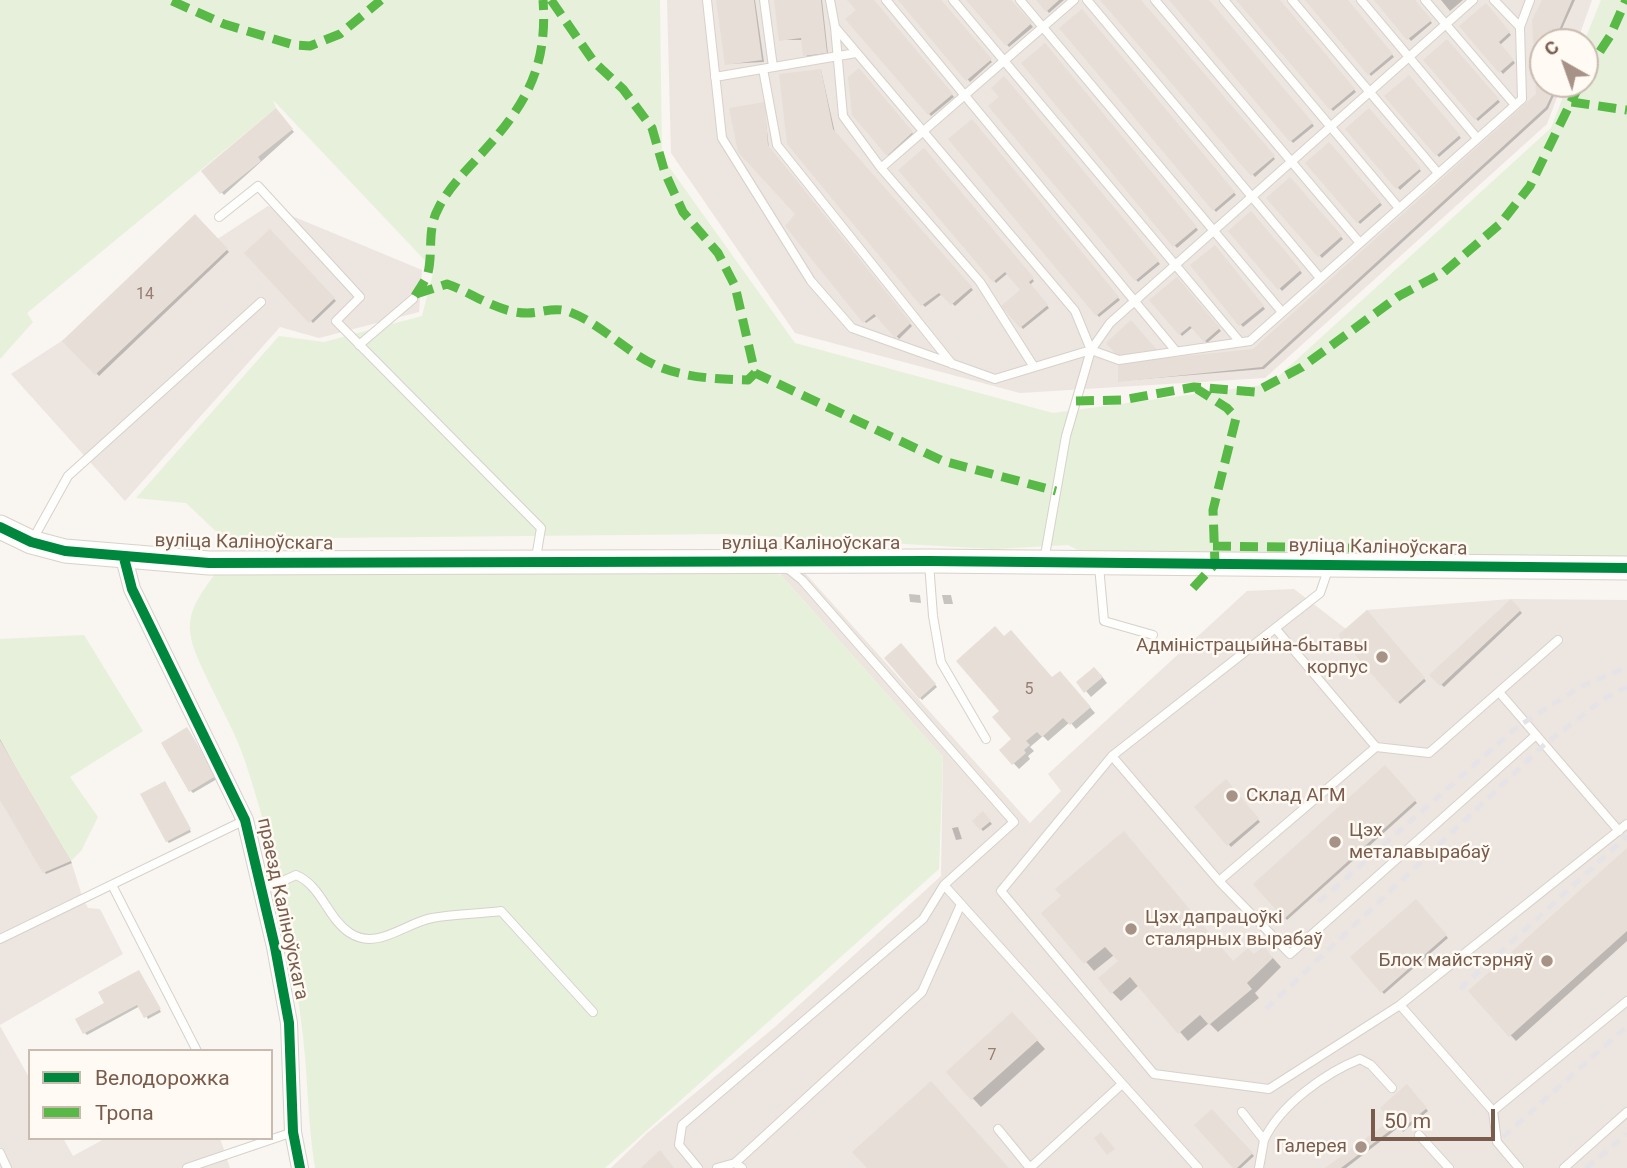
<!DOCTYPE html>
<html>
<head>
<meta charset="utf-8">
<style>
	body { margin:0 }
	#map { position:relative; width:1627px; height:1168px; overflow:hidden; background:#f9f5f0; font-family:Roboto,sans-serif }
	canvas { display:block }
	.legend { position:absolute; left:28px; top:1049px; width:245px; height:91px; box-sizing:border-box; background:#fffaf3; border:2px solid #cabbb1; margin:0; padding:9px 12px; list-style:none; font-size:21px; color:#7a5c4d }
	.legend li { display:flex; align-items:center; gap:14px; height:35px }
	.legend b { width:35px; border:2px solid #cabbb1 }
	.north { position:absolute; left:1529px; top:28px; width:70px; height:70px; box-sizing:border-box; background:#fffaf3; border:2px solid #cabbb1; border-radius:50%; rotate:320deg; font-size:19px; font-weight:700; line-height:28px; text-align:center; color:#7a5c4d }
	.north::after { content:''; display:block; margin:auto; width:24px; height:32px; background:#a69286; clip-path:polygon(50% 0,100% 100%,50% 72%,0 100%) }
	.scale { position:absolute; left:1371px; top:1109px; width:124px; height:32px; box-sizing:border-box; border:4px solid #7a5c4d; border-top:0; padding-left:9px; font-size:21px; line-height:24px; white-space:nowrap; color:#7a5c4d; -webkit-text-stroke:5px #fffaf3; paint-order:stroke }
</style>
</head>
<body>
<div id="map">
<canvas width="1627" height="1168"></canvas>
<ul class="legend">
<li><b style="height:9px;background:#00873e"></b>Велодорожка</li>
<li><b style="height:9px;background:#58b947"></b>Тропа</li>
</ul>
<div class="north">С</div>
<div class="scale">50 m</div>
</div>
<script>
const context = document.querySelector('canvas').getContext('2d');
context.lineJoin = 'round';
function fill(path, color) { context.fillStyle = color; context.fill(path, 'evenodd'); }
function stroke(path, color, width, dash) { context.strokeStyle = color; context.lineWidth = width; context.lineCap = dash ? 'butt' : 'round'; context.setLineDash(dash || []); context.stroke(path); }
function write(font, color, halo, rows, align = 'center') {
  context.font = font + ' Roboto,sans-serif'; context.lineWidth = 5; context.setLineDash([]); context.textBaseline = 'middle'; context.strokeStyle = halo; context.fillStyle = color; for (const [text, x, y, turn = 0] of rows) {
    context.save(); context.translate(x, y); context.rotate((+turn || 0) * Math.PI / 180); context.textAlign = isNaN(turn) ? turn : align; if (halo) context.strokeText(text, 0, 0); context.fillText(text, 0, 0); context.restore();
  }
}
fill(new Path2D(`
	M667,0H1592L1577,42H1543V84H1562L1547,124L1265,378L1020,393L795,333L671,153Z
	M268,206L422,270L419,312L319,338L280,327L125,501L11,374Z
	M781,569L804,572L1030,823L1061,791L1048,774L1247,591L1294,589L1346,629L1367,610L1511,599L1627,600V1168H611L647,1133L776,1026L941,876L943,757L781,575Z
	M0,740L71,861L83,899L88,908L100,909L123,954L0,1025Z
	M0,1026L30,1079V1138H63L73,1156L106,1138H220L230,1168H0Z`), '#ede5e0');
fill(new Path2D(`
	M0,0H660L662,157L795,343L1053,413L1270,384L1551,128L1568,84H1585L1584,42L1601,0H1627V557H1374L1078,550L1068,545L994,549L727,534L224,539L186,503L136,498L279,336L324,342L422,316L434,270L273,100L276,108L27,313L33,322L0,359Z
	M755,569L781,575L943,757L939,869L605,1168H315C307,1119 308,1069 301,1020C290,933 273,844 245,761C235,731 218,703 205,674C183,628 184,615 215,574Z
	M84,635L143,731L70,777L98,817L81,851L71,861L0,740V639Z`), '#e7f0db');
fill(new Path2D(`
	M717,0H755L764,62L727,64Z
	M775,0H822L828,54L807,57L803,40H780Z
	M850,0H872L954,97L931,116L848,19L858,10Z
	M900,0H940L992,62L970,82Z
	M969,0H1010L1033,27L1009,47Z
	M1038,0H1064L1049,13Z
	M1102,0H1139L1275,159L1255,177Z
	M1172,0H1207L1314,126L1293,143Z
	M1238,0H1278L1356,92L1333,111Z
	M1307,0H1346L1394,57L1371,76Z
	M1376,0H1413L1432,23L1411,41Z
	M1441,0H1463L1450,11Z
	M1544,0H1575L1561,31V42H1543V84H1559L1548,109L1264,369L1120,381L1254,351L1538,94Z
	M1486,6L1511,35L1500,45L1515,63L1503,74L1462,26Z
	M1082,12L1236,195L1216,212L1062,29Z
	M1447,41L1500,102L1478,121L1426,60Z
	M1045,45L1198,230L1177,248L1023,63Z
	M821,70L835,133L973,290L955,306L942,294L925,307L788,143Z
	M859,70L914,135L890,157L854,115Z
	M1409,78L1461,138L1439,157L1387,96Z
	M1004,79L1160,264L1138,282L991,106L1002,97Z
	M764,104L769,149L912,326L899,339L878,315L866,323L787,226L798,214L740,151Z
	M1369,110L1421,171L1400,190L1347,129Z
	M276,111L294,132L224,195L203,171Z
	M972,122L1120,300L1099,317L951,139Z
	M1329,145L1382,205L1360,224L1308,163Z
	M924,150L1034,281L1030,285L1049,308L1023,329L1004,306L1023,290L1008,273L996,283L901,170Z
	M1290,179L1343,239L1322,258L1268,198Z
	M1251,213L1302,273L1282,291L1230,231Z
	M195,217L229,252L99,376L65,341Z
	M270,231L336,301L313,323L247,253Z
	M1214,247L1265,309L1243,327L1192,265Z
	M1177,279L1221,331L1207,343L1193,327L1182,336L1151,300Z
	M909,594L920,595L921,603L910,602Z
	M942,595H951L953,604H944Z
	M1511,601L1522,613L1444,687L1432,675Z
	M1367,613L1426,681L1400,704L1341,635Z
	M901,646L937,687L922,700L887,659Z
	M1100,674L1107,683L1091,697L1086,691Z
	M1065,678L1095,713L1076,729L1070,722L1048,741L1043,736L1030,747L1034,751L1028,756L1030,759L1019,769L1001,750L1014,739L1053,679Z
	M189,731L217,779L193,793L191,791Z
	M0,739L18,772L72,863L46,874L0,796Z
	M1385,768L1417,803L1287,920L1255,884Z
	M1226,782L1260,822L1231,847L1197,807Z
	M167,786L191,832L169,843L167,841Z
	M983,814L992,824L983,831L974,821Z
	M958,827L962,839L956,840L952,828Z
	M1627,850V941L1516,1041L1470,991Z
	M1416,901L1448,938L1384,994L1352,957Z
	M1044,913L1234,963L1254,956L1272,957L1281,967L1255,993L1259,998L1218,1032L1209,1023L1188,1041L1139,985L1121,1001L1112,992L1120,961L1114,955L1094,971Z
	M140,974L161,1012L148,1019L140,1006L87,1035L85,1033L106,1004Z
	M1021,1023L1045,1049L981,1107L948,1072Z
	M1407,1087L1428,1111L1403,1132L1399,1127L1346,1168H1328L1393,1120Z
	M1212,1111L1254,1156L1241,1168H1235Z`), '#0003');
fill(new Path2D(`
	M716,0H754L762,60L725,65Z
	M774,0H821L827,53L803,56L801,38L779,41Z
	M847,0H874L953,94L928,115L845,19L856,10Z
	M898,0H941L992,59L966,81Z
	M966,0H1011L1032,23L1006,46Z
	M1036,0H1059L1046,12Z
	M1100,0H1141L1275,156L1251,176Z
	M1169,0H1209L1313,123L1290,142Z
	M1236,0H1280L1355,89L1330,110Z
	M1305,0H1348L1393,54L1368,75Z
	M1374,0H1415L1432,20L1407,40Z
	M1542,0H1572L1560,28L1559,42H1543V84H1557L1546,107L1262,367L1118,382V363L1253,349L1536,94L1532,20Z
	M1486,3L1510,32L1499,42L1514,60L1499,73L1459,26Z
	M1082,9L1235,192L1213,211L1059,28Z
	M1447,39L1499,99L1475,120L1423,60Z
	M1045,43L1197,227L1173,247L1021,63Z
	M859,68L913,132L887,156L852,115L848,77Z
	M821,69L833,129L972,287L951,305L939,293L921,306L787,144L779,74Z
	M1409,75L1460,135L1436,156L1384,96Z
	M1004,76L1159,261L1135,281L988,106L999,97L991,88Z
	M765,102L768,145L911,323L895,338L874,314L863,323L785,226L795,214L738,152L729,108Z
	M276,108L293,129L258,157L261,161L220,194L201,171Z
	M1369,108L1421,168L1396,189L1345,129Z
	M972,119L1119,297L1096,316L948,139Z
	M1329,142L1381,202L1357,223L1305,163Z
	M924,148L1034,278L1029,282L1048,305L1020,328L1001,306L1020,290L1005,272L993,282L898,170Z
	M1290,177L1342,236L1318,257L1266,198Z
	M1251,211L1301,270L1278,290L1228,231Z
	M195,214L228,249L95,375L62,341Z
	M270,229L335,298L309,323L244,253Z
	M1215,245L1264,306L1239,326L1190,265Z
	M1177,277L1220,328L1204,342L1190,326L1179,335L1149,300Z
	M1131,320L1157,350L1118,357L1106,343Z
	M1511,599L1521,610L1440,686L1429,675Z
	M1367,610L1425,678L1397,703L1338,635Z
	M995,626L1004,636L1011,630L1052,677L1060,671L1091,707L1070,725L1063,718L1042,737L1037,732L1026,741L1030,745L1024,750L1026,753L1012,765L999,750L1011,739L992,717L999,711L956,661Z
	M901,643L936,684L919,699L884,658Z
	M1094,667L1103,677L1084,693L1076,682Z
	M187,727L216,776L189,792L161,743Z
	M0,740L15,766L71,861L43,873L0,800Z
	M1385,765L1416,800L1284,919L1253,884Z
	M1226,779L1259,819L1227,846L1194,807Z
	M165,781L191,829L166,842L140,794Z
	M983,811L991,821L980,830L972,821Z
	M1124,831L1233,961L1248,948L1254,954L1264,946L1273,958L1247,983L1252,989L1209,1025L1200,1015L1178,1034L1130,977L1111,994L1098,978L1118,961L1105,947L1084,964L1041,913L1061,896L1055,889Z
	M1627,848V931L1509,1037L1468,991Z
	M1416,899L1447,935L1381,993L1350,957Z
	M139,970L161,1009L144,1018L137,1005L83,1034L75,1019L104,1003L98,992Z
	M1012,1012L1038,1040L971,1100L946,1072Z
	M931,1081L1009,1168H867L852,1152Z
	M1407,1084L1427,1108L1400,1131L1396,1126L1341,1168H1325L1391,1120L1380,1108Z
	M1212,1109L1253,1153L1237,1168H1233L1194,1125Z
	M1101,1132L1115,1149L1107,1155L1094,1138Z
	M660,1150L674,1168H641Z`), '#e6ded7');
const lane = new Path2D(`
	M707,0L722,138L811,281L852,328L995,379L1091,350L1119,360L1250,341L1522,99L1520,27L1530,0
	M764,0L773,67
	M830,0L835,27L1075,311L1091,350
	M886,0L1175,350
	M953,0L1240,342
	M1020,0L1282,312
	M1087,0L1320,278
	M1155,0L1360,243
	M1224,0L1399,208
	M1292,0L1438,173
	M1361,0L1477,138
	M1425,0L1515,105
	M1494,0L1520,27
	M835,27L843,116L881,168L980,282L1034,367
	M763,69L777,145L952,364
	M715,77L856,53
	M881,168L1074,0
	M219,217L258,186L360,297L336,321L541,528L536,558
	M359,345L413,299
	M33,539L68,476L261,302
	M1044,561L1066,436L1091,350L1110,323L1473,0
	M929,563L933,616L941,662L986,739
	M1099,566L1104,621L1153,635
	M1329,567L1320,593L1112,756L1001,891L1154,1074L1269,1089L1400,1005L1493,1111L1497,1142L1519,1168
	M1275,628L1376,747
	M1499,692L1619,831
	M1112,756L1219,881L1290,954L1536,735
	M1219,881L1376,747L1429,753L1558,640
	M112,885L197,1051
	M944,885L1198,1168
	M263,890L296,875C322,886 327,918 350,933C377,951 405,923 432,918C454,914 478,914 501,911L593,1012
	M0,939L245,820
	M1400,1005L1627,824
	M1493,1111L1627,1001
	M1242,1112L1264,1140L1259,1168
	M998,1129L1030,1168L1122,1084
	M1419,1135L1449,1168
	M1264,1140C1280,1105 1325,1073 1360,1059L1371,1065L1392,1088
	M0,1153L7,1168
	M735,1163L922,992L961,904
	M187,1168L293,1132
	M698,1168L679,1145L682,1125L923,919L944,885L1014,822L802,580L787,568
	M717,1168L735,1163L742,1168
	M1564,1168L1627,1112`);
const street = new Path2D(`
	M124,558L132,589L245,820L275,947L289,1023L293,1132L300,1168`);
const secondary = new Path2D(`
	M0,527L31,542L65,551L209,563L929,561L1627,568`);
stroke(lane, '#d7d1cb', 10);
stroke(street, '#d7d1cb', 18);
stroke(secondary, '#d9d2cb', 25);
stroke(lane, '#fefefd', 8);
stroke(street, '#fefefd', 16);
stroke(secondary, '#fefefd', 23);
stroke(new Path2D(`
	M1319,902L1517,727L1580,687L1627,667
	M1460,989L1627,836
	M1266,1009L1544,745L1602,700L1627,687
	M1503,1137L1627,1026
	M1586,1168L1627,1134`), '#e6e3e7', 5, [10, 7]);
stroke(new Path2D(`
	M551,0L594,62L623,89L652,128L665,173L683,212L718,253L735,286L755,373L943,461L1056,491
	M172,1L224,24L294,45L310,46L340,34L381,0
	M1585,74L1610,36L1626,0
	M1571,102L1580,84
	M416,294L447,284C473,293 498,313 527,313C543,313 553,306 570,312C601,324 626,352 657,366C686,378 717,379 748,380L755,373
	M415,296C419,289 426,280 428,273C433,252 427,229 438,209C448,188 466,171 481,154C525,106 548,68 543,0
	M1076,401L1122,400L1194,387L1255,392L1302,367L1399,296L1444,272L1500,224L1530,186L1571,102L1627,110
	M1213,546L1352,548
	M1193,588L1215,564L1213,510L1236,418L1227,408L1197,389`), '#58b947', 9, [18, 9]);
stroke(new Path2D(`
	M0,527L31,542L65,551L209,563L929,561L1627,568
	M124,558L132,589L245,820L275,947L289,1023L293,1132L300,1168`), '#00873e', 10);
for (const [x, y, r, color] of [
	[1382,657,7,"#a69286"],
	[1232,796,7,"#a69286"],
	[1335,842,7,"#a69286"],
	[1131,929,7,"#a69286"],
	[1547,961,7,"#a69286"],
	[1361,1147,7,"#a69286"]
]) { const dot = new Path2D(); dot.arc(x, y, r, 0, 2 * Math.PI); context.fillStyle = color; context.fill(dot); stroke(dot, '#fffaf3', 2.5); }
write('16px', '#977e72', null, [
	["14",145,295],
	["5",1029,690],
	["7",992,1056]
]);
write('19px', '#7a5c4d', '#fffaf3', [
	["вуліца Каліноўскага",244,543,1],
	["вуліца Каліноўскага",811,544],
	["вуліца Каліноўскага",1378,548,1],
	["праезд Каліноўскага",282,909,78]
]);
write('19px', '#7a5c4d', '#fffaf3', [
	["Адміністрацыйна-бытавы",1368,646],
	["корпус",1368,668],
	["Склад АГМ",1246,796,"left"],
	["Цэх",1349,831,"left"],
	["металавырабаў",1349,853,"left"],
	["Цэх дапрацоўкі",1145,918,"left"],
	["сталярных вырабаў",1145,940,"left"],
	["Блок майстэрняў",1533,961],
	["Галерея",1347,1147]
], 'right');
</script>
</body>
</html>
